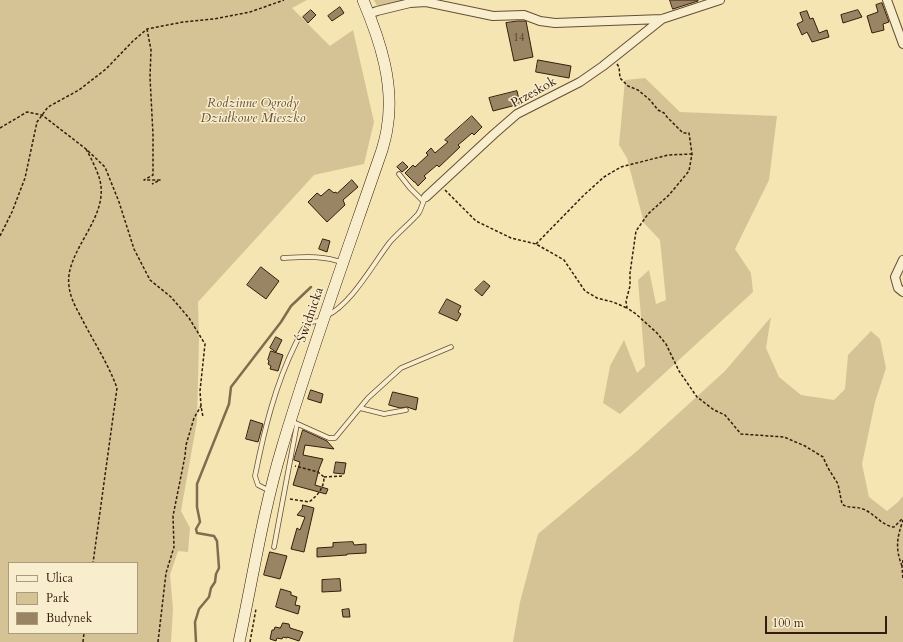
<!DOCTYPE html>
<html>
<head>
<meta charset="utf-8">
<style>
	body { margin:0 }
	#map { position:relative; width:903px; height:642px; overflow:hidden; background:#f5e5b2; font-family:Cardo,serif }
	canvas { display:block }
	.legend { position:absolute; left:8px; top:562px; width:130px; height:72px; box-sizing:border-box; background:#f8eecd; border:1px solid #aa9a80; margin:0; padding:5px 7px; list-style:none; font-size:12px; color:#361c0d }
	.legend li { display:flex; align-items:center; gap:8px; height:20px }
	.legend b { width:20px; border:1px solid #aa9a80 }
	.scale { position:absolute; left:765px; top:616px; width:122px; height:18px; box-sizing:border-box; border:2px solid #361c0d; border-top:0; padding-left:5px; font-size:12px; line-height:14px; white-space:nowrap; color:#361c0d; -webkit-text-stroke:3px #f8eecd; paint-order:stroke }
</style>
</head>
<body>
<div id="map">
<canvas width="903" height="642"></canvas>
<ul class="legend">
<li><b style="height:5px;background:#f8eecd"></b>Ulica</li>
<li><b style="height:11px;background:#d5c396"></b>Park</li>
<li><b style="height:11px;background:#998563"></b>Budynek</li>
</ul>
<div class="scale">100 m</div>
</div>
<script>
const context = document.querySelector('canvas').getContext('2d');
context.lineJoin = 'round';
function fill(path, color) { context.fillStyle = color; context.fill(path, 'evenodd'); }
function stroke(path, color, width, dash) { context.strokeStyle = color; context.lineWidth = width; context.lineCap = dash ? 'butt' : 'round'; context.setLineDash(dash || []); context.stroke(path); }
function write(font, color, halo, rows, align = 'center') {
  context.font = font + ' Cardo,serif'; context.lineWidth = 3; context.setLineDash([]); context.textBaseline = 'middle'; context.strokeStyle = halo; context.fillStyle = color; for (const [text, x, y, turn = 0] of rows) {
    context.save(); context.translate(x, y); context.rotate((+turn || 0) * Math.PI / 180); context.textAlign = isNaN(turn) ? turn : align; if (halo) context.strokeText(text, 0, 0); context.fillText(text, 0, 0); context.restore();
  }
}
fill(new Path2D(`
	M0,0H307L292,8L330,46L353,30L374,122L364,164L314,175L198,302L199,339L197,421L181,511L190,528L188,552L178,551L170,575L173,609L171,642H0ZM9,563H137V633H9Z
	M374,0H408L378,8Z
	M645,78L680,112L777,116L769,180L735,249L751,273L753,292L620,414L603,403L610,366L624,340L637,373L645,366L638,280L649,270L656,304L666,300L660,240L644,223L627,158L619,145L625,80Z
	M771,317L766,348L779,377L801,395L834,400L845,389L848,355L871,331L880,339L886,368L875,402L862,464L869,497L887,511L898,502L903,496V642H513L520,602L538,534L637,451L725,371Z`), '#d5c396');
stroke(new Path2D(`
	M196,642L195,622L199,609L209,597L211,588L215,582L216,574L219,568L217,541L214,536L197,533L196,529L200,522L197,507V484L229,404L231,387L281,322L291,306L311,287`), '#826c4e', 2.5);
const building = new Path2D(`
	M670,0H698V1L673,9Z
	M882,3L889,22L883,24L884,30L872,33L867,16L878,12L876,5Z
	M340,7L344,13L332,21L328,16Z
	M311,10L316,15L308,23L303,17Z
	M858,10L862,17L843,23L841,15Z
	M807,11L810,19L813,18L819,33L827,30L829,37L812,42L807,32L802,35L797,24L803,21L800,13Z
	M518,21H526L533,57L514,61L506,23Z
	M538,60L571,66L569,78L536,72Z
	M517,91L520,104L493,111L489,98Z
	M472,116L482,127L474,135L472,133L464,140L458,145L460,147L439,167L437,165L424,176L426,178L418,186L415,182H414L405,173L413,165L415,167L428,155L426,153L431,148L435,153L448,142L445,140Z
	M403,162L408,167L402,172L397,167Z
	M352,180L358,187L343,200L345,205L327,222L308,202L317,193L321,196L329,189L334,193L335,192L337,193Z
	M323,239L330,241L327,252L319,249Z
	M261,267L279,281L266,299L247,285Z
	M484,281L490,286L482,296L475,290Z
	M447,299L461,306L458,312L461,314L457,321L439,313Z
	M276,337L282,340L276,352L270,348Z
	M271,351L283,355L278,371L270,369L271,366L268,364L269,361L268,360Z
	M311,390L323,394L321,403L308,399Z
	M393,392L418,398L416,410L407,407L400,408L389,405Z
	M251,420L263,424L258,442L246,439Z
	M303,430L327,441L334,449L305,445L303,455L323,459L319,469L315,485L328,489L326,494L293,485L300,462L294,460Z
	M336,462L346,463L344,474L334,473Z
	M303,505L314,508L304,552L291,549L297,528L300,530L305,517L297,515L302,509Z
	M353,542L354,545L366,544V553L347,554V555L317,557V548L333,547V543Z
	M270,552L287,556L280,579L264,575Z
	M340,579L341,591L322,592V580Z
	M281,589L291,592V595L297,597L295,605L300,606L298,614L276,607Z
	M349,609L350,617H343L342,610Z
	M283,623L289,624L290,628L303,632L299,641L287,637V638L283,637L282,639L277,638L276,641L270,639L272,630H274L275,627L280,628Z`);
fill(building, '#998563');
stroke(building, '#361c0d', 1);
const lane = new Path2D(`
	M399,174L410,188L423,201
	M283,258C302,257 325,255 343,263
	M326,316C351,305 373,264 390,242C399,232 410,223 418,214C422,209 422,202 426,197
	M360,408L384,414L406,410
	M291,421L329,438H335L368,398L401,368L451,347
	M270,491L258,485L255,476C264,431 275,385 296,343C300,336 302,328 309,323C313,321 317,321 321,321
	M274,547L297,424`);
const street = new Path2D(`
	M887,0L903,44
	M369,14L377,11L410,3L426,2L493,16L524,15L540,21L555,23L662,19L720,0
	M426,197L494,134L517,114L580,82L603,66L662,19
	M903,260L895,277L898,288L903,292`);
const secondary = new Path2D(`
	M239,642C253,577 263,511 282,448C312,347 348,249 382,150C384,143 386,136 387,129C395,85 380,40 363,0`);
stroke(lane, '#664e36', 5.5);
stroke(street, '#664e36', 10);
stroke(secondary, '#361c0d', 12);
stroke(new Path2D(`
	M147,29L151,50L150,77L153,135V175L144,180H160L152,184
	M617,64L619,67L620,78L628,86L638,90L650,100L658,110L664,113L667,117L683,133H689L692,154L689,171L669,195L648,214L636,231L630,273V286L626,301L627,308L636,314L657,333L666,344L679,371L697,397L714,410L725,415L741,434L784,437L805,446L823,457L828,468L838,484L842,504C848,509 856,506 863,509C874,513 882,526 894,527L903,518
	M0,128L27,112L42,115L86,149L105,167L119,202L134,249L150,280L171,297L189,318L205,344L200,391L201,406L203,417
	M86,149C91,158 96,168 99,177C112,217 64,250 69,286C70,297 76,308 81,317C93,341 108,363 117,388L93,563
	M445,190L476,221L511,238L536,244L564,260L585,291L597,298L613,302L627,308
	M0,236L12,212L25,178L37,122L48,107L79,90L106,69L133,41L147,29L183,22L214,19L250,12L284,0
	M536,244L584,195L604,177L621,167L668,155L692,154
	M324,477L343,476
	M290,499L309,502C318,495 324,488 324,477L318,472L295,466
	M903,560L902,566L903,580
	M902,566C895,548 897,538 903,520
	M83,642L84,633
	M158,642L166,573L174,547L173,516L185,456L186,445L194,418L201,406
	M250,642L256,609`), '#361c0d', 1.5, [3, 2]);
stroke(lane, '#f8eecd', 4);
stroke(street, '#f8eecd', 8);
stroke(secondary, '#f8eecd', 11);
write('11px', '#4f3622', null, [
	["14",519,38]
]);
write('13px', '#361c0d', '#f8eecd', [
	["Przeskok",534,93,-29],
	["Świdnicka",311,315,-71]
]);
write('italic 13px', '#664e36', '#f8eecd', [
	["Rodzinne Ogrody",253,104],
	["Działkowe Mieszko",253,119]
]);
</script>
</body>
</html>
